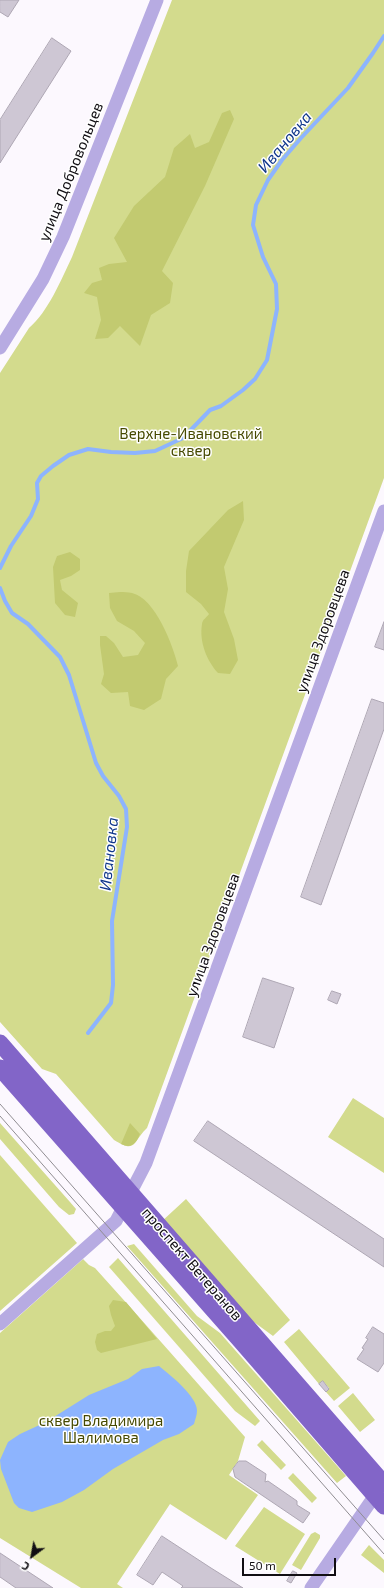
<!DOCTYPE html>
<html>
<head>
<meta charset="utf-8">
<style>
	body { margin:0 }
	#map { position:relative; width:384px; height:1588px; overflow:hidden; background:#fcf8fe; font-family:"Exo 2",sans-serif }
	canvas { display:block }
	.north { position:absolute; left:12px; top:1536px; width:40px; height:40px; -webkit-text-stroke:3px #fff; paint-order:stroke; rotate:212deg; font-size:11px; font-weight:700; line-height:16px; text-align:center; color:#110e13 }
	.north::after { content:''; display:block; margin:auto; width:14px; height:18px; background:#110e13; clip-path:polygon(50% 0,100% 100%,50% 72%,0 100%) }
	.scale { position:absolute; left:242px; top:1558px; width:94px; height:18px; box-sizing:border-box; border:2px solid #110e13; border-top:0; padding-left:5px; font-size:12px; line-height:14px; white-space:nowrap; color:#110e13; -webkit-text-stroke:3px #fff; paint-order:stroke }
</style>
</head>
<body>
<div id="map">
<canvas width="384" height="1588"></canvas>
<div class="north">С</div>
<div class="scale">50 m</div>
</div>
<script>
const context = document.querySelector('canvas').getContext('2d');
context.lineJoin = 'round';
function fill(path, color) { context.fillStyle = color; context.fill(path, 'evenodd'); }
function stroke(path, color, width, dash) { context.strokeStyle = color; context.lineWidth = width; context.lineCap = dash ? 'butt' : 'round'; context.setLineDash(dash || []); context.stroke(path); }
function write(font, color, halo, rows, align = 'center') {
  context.font = font + ' "Exo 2",sans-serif'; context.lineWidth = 3; context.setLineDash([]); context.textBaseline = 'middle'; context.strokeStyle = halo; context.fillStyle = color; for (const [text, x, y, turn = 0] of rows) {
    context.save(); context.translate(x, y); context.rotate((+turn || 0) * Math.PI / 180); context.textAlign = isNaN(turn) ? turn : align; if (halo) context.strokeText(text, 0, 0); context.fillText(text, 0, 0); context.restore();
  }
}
fill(new Path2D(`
	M172,0H384V478L147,1128C132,1142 137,1154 114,1140L56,1074L42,1069L0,1022V373L29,328C48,312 61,280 72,257Z
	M353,1098L384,1118V1173L328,1137Z
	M0,1123L70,1202L76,1209L74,1214L69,1215L59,1207L0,1139Z
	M0,1155L77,1243L0,1311Z
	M186,1199L290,1320L273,1336L243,1314L161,1222Z
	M134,1244L197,1316L220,1333L346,1476L337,1483L127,1246Z
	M118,1258L260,1421L255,1426L235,1411L109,1267Z
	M83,1259L89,1265L95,1268C146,1324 195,1381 245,1437L238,1461L229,1475L258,1495L226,1540L170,1504L117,1584L123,1588H81L0,1538V1333Z
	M299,1329L350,1388L334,1401L326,1392L329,1388L323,1381L319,1384L284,1342Z
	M353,1393L375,1420L360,1432L338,1406Z
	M262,1440L286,1465L281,1470L257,1445Z
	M293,1473L317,1498L312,1503L288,1478Z
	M264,1507L305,1534L280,1574L235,1546Z
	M315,1532L320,1535V1538L301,1570L292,1565L311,1534Z
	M369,1545L384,1560V1573L361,1555Z`), '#d3db8d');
fill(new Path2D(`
	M230,110L234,119L205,186L162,271L173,283L170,303L151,315L140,346L120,326L108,338L95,339L101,320L97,297L84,293L92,283L102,280L99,268L109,264L127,262L114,238L134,206L165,177L174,148L190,134L195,148L209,142L222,113Z
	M243,501L244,520L224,567L228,589L224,612L234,639L238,660L230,674L218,673C207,661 199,642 202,624C202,620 207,617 209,614L201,604L186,592V571L189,551L228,510Z
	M70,552L80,559V570L71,576L60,580L62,590L78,603L75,617L65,615L55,603L53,567L57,556Z
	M120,592C124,592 128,592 132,593C155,598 173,645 178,666L166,679L161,699L144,710L130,706L128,692L111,693L101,684L104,674L100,645V636H106L114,643L123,657L138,655L145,643L134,631L117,621L110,608L109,593Z
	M130,1123L140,1134C136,1144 131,1149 121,1144Z
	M113,1300L126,1302L157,1339L101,1353L97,1350L95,1342L97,1334L105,1331H111L115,1326L111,1315L109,1306Z`), '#c2ca70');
fill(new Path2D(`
	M159,1366C169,1374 198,1397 197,1411C197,1415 195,1420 194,1424L179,1434L163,1440L113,1469L84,1490L62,1502L32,1512L19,1508L14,1503L1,1469L0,1460L8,1442L20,1434L46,1422L89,1395L128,1379L142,1369Z`), '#8db4fe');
stroke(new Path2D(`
	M0,568L11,546L31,516L38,499L37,483L41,476L53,466L69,455L88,449L111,452L135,453L155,451L183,438L210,410L221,406L243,390L255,379L267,360L277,309L276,284L263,257L253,225L256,205L268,180L282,160L301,138L348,88L373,53L384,36
	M0,588L5,601L12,613L28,624L60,657L69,675L96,763L103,776L119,796L126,809L127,827L112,921L113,985L111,1003L88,1033`), '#8db4fe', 4);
const building = new Path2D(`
	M0,0H19L8,17L0,12Z
	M52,38L71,51L0,163V120Z
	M384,622V650L375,647Z
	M372,699L384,703V729L321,905L301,897Z
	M263,978L294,988L274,1048L243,1037Z
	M332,991L341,994L337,1004L328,1000Z
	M208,1121L384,1239V1267L194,1141Z
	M373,1327L384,1334V1363L378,1372L357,1359L364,1349L362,1348L368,1339L366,1338Z
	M323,1381L329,1389L326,1392L319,1384Z
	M239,1461H246L266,1474L265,1482L268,1481L297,1501V1505L310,1513L303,1523L235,1477L233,1469Z
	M162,1536L211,1568L243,1588H181L183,1586L162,1572L153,1585L137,1575Z
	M0,1553L53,1588H16L0,1577Z
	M293,1571L297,1573L291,1583L287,1581Z`);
fill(building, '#cec7d4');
stroke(building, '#aea7b4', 1);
stroke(new Path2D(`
	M0,348L43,279L63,237L157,0
	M0,1324L116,1221L146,1163L384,511
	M311,1588L380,1488`), '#b7abe2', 13);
stroke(new Path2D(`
	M0,1043L384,1484
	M0,1068L241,1341L384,1506`), '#8265c8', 17);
stroke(new Path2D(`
	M0,1104L384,1540
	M0,1116L384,1554`), '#908d92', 1);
write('15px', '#110e13', '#fff', [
	["улица Добровольцев",71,172,-68],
	["улица Здоровцева",323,631,-70],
	["улица Здоровцева",213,935,-70],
	["проспект Ветеранов",192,1264,49]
]);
write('15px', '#464900', '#fff', [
	["Верхне-Ивановский",191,434],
	["сквер",191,451],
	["сквер Владимира",101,1421],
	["Шалимова",101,1438]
]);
write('italic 16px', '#11388b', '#fff', [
	["Ивановка",285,142,-50],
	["Ивановка",109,854,-84]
]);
</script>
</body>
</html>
